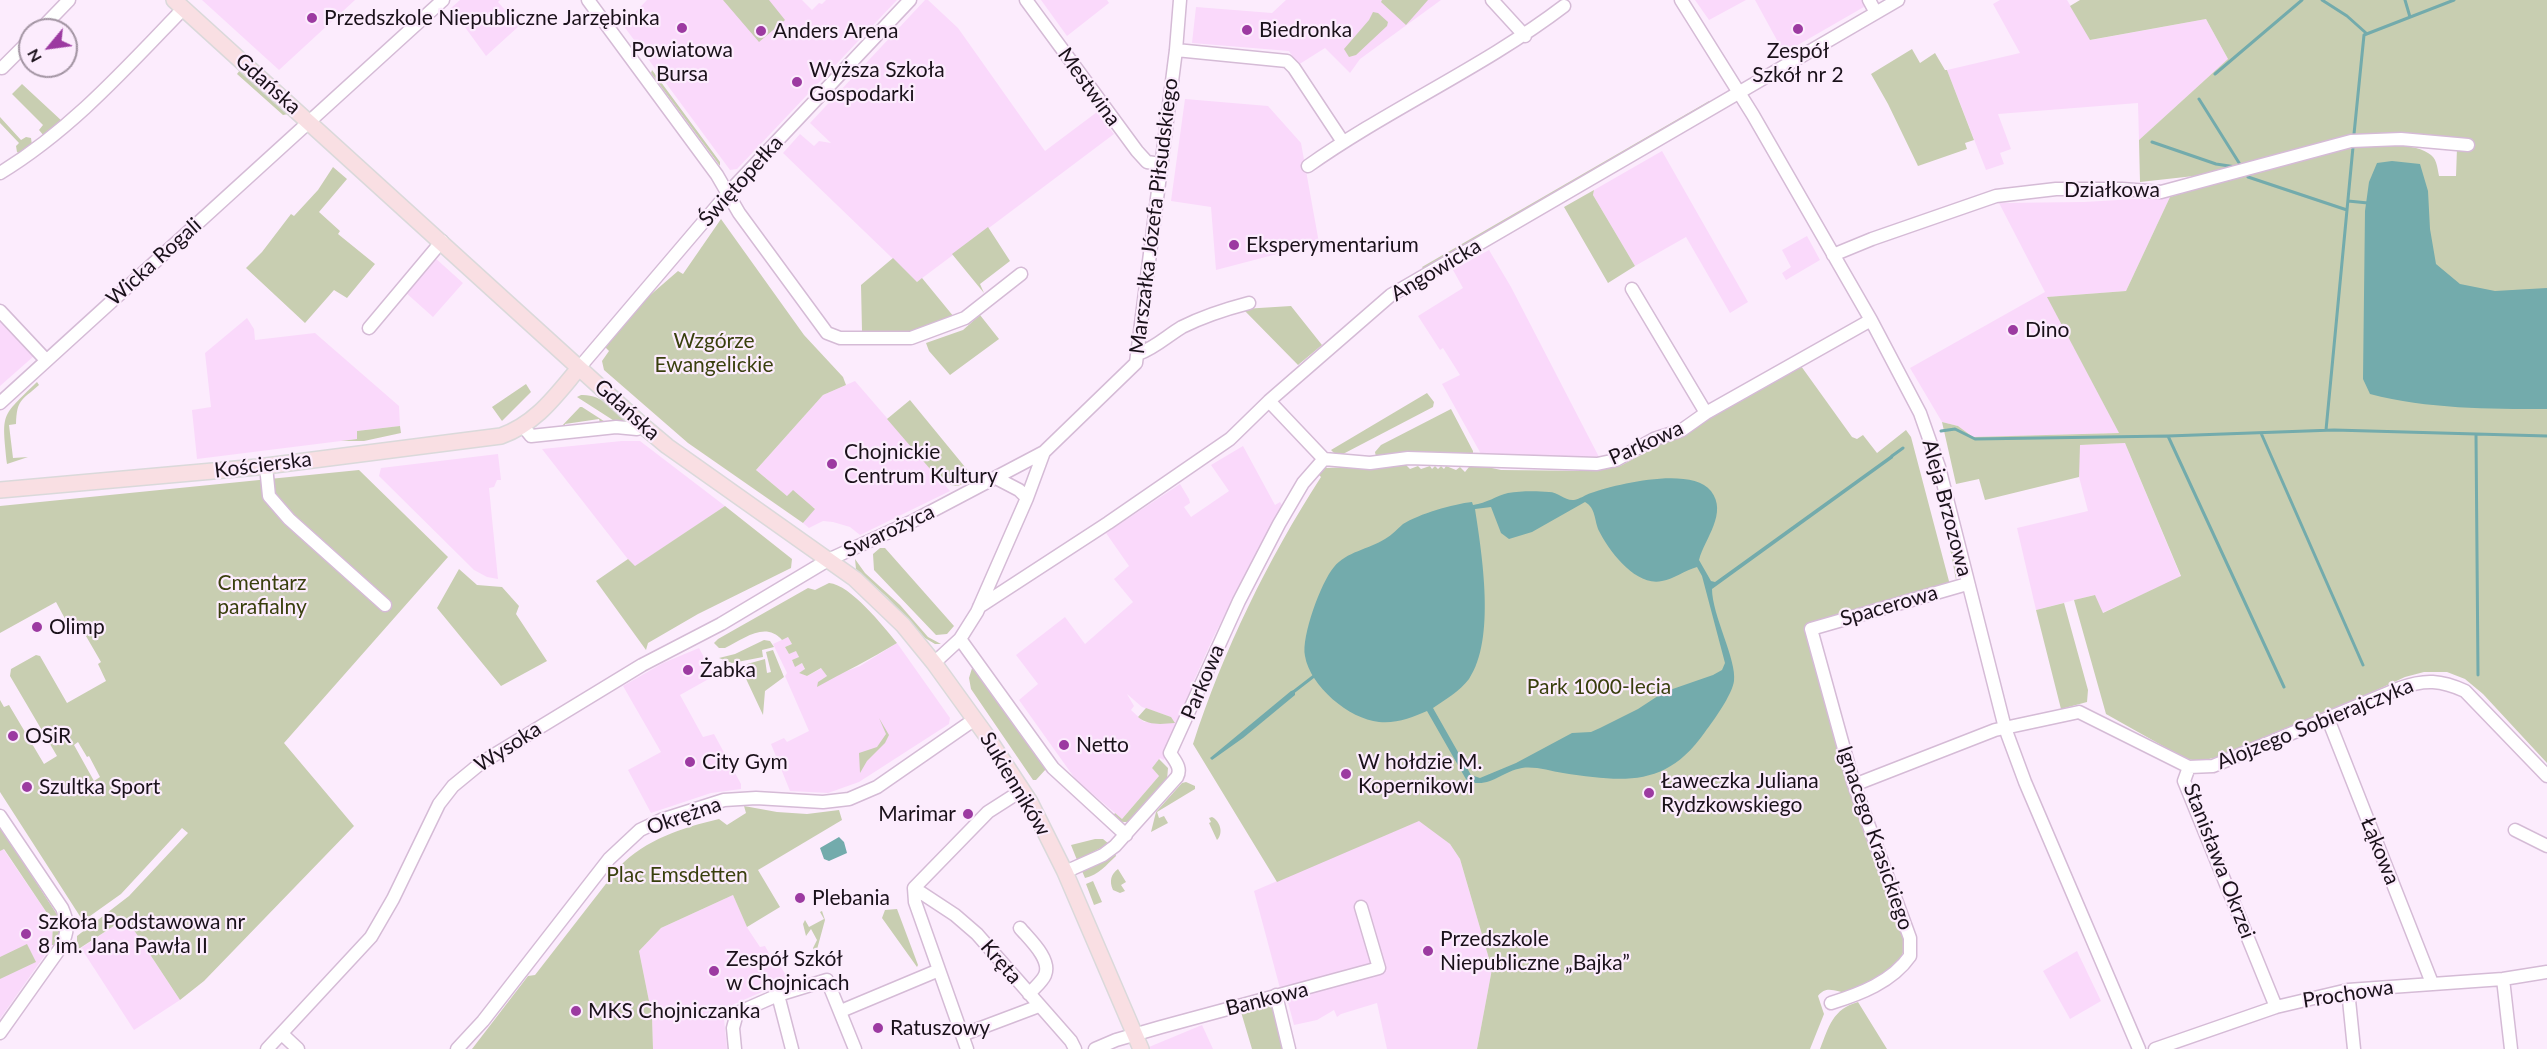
<!DOCTYPE html>
<html>
<head>
<meta charset="utf-8">
<style>
	body { margin:0 }
	#map { position:relative; width:2547px; height:1049px; overflow:hidden; background:#fcecfd; font-family:Lato,sans-serif }
	canvas { display:block }
	.north { position:absolute; left:18px; top:18px; width:60px; height:60px; box-sizing:border-box; background:#fcecfd; border:2px solid #a294a2; border-radius:50%; rotate:241deg; font-size:16px; font-weight:700; line-height:24px; text-align:center; color:#1a111a }
	.north::after { content:''; display:block; margin:auto; width:21px; height:27px; background:#9c3aa1; clip-path:polygon(50% 0,100% 100%,50% 72%,0 100%) }
</style>
</head>
<body>
<div id="map">
<canvas width="2547" height="1049"></canvas>
<div class="north">N</div>
</div>
<script>
const context = document.querySelector('canvas').getContext('2d');
context.lineJoin = 'round';
function fill(path, color) { context.fillStyle = color; context.fill(path, 'evenodd'); }
function stroke(path, color, width, dash) { context.strokeStyle = color; context.lineWidth = width; context.lineCap = dash ? 'butt' : 'round'; context.setLineDash(dash || []); context.stroke(path); }
function write(font, color, halo, rows, align = 'center') {
  context.font = font + ' Lato,sans-serif'; context.lineWidth = 4.5; context.setLineDash([]); context.textBaseline = 'middle'; context.strokeStyle = halo; context.fillStyle = color; for (const [text, x, y, turn = 0] of rows) {
    context.save(); context.translate(x, y); context.rotate((+turn || 0) * Math.PI / 180); context.textAlign = isNaN(turn) ? turn : align; if (halo) context.strokeText(text, 0, 0); context.fillText(text, 0, 0); context.restore();
  }
}
fill(new Path2D(`
	M202,0H355L279,70Z
	M460,0H500L498,2L519,26L486,56L451,8Z
	M647,0H802L812,10L819,3L822,4L826,0H897L737,169L730,170L623,25Z
	M925,0H928L958,28L1045,151L1097,112L1114,134L917,282L783,153L800,134L814,146L819,141L831,143L810,123Z
	M1041,0H1107L1109,3L1067,36Z
	M1286,0H1441L1360,59L1350,73L1325,48L1298,65L1289,51L1192,43L1196,7L1272,13Z
	M1695,0H1746L1709,20Z
	M1755,0H1876L1784,53Z
	M2000,0H2067L2091,40L2206,19L2228,59L2139,140L2138,103L1998,114L2011,149L2000,153L2004,164L1986,170L1947,70L2020,53L1993,4Z
	M1185,99L1268,106L1301,143L1319,243L1216,270L1211,207L1171,201Z
	M1662,151L1748,302L1730,313L1686,237L1635,266L1593,195L1594,190Z
	M2170,197L2126,291L2048,297L2119,433L1973,437L1958,426L1942,422L1910,368L2045,292L1999,203L2084,202Z
	M1807,236L1820,260L1786,280L1782,273L1791,267L1782,250Z
	M1489,250L1511,287L1599,457L1481,454L1442,384L1460,375L1443,348L1440,350L1418,316L1463,288L1453,270Z
	M434,257L463,283L433,317L405,292Z
	M247,318L254,329L255,340L315,333L399,406L400,426L357,431V439L197,459L192,410L211,407L205,353Z
	M0,320L34,356L0,386Z
	M855,381L950,491L860,535L850,527L833,522L823,521L809,528L803,523L815,508L787,496L756,470L823,395Z
	M622,441H640L725,506L634,567L542,449Z
	M2125,443L2181,577L2102,613L2094,595L2036,610L2017,528L2088,511L2079,477V445Z
	M1243,446L1275,505L1280,502L1284,508L1276,515L1213,638L1192,685L1194,686L1164,760L1160,758L1152,768L1159,776L1122,819L1076,780L1019,700L1038,684L1016,655L1065,617L1085,644L1133,602L1114,579L1129,566L1106,533L1180,484L1189,499L1190,503L1184,507L1191,517L1229,491L1211,465ZM1127,694L1142,707L1171,717L1144,722L1131,710L1134,706Z
	M498,454L501,480H497L494,487L489,488L498,579L487,577L474,570L379,476L381,468Z
	M788,637L792,644L785,647L789,654L796,650L799,657L792,661L796,666L802,663L805,670L799,673L807,676L822,668L827,676L818,682L860,666L897,643L950,718L949,724L859,782L828,793L790,791L771,744L784,738L787,742L809,731L785,676L787,673L773,644Z
	M699,648L714,676L680,695L703,737L714,734L741,784V789L711,793L651,813L628,770L661,752L623,686L663,663Z
	M1420,820L1450,844L1460,859L1492,969L1477,1049H1387L1377,1003L1341,1014L1337,1017L1334,1010L1317,1020L1294,1025L1285,991L1281,992L1254,891Z
	M0,844L53,922L52,945L0,1019Z
	M733,895L748,929L760,947L765,946L774,963L778,962L789,980L723,1009L727,1049H653L652,1016L639,951L661,928Z
	M126,918L180,1000L134,1030L81,948Z
	M2077,951L2101,1001L2070,1019L2043,971Z
	M1202,1025L1213,1049H1150L1149,1047Z`), '#fad9fb');
fill(new Path2D(`
	M723,0H769L785,20L759,42Z
	M1382,0H1428L1406,25L1381,2Z
	M2080,0H2547V763L2483,694L2465,679L2447,672H2424L2405,677L2327,713L2218,757L2200,761L2186,759L2106,714L2074,600L2095,595L2103,613L2181,576L2125,443L2080,445L2079,477L1985,500L1979,479L1956,484L1942,422L1958,426L1973,437L2119,433L2047,297L2126,291L2170,197C2224,182 2381,124 2428,153C2437,158 2437,166 2439,176H2456L2457,148L2382,135L2230,172L2140,182L2139,140L2228,59L2206,19L2090,40L2070,6Z
	M1373,12L1378,13L1388,22L1387,26L1356,55L1349,57L1344,49L1369,20Z
	M1912,49L1920,63L1935,53L1945,70H1947L1974,140L1965,143L1967,149L1918,166L1888,104L1871,74Z
	M240,70L288,114L283,115L237,74Z
	M652,70L720,162V166L651,73Z
	M22,84L63,122L44,136L39,130L43,125L12,94Z
	M1709,101L1712,102L1425,271L1422,267Z
	M0,117L21,140L26,137L31,138L32,145L20,154L17,152L16,146L19,143L0,123Z
	M333,167L347,179L319,212L340,231L338,234L375,264L347,298L334,290L305,323L246,268L262,252L291,214L294,216L318,190Z
	M1594,190L1593,195L1635,266L1608,283L1564,207Z
	M721,219L804,335L843,377L846,385L823,395L756,470L787,496L793,490L815,509L803,523L688,443L604,370L602,361L609,351L605,347L648,297L678,271L683,274Z
	M988,227L1010,261L980,284L984,293L952,254Z
	M893,258L917,282L922,278L954,317L911,331H862L861,285Z
	M1291,306L1322,345L1298,365L1243,309Z
	M980,315L999,339L950,375L929,351L926,343L963,330Z
	M1801,366L1852,437L1857,439L1863,435L1877,453L1906,430L1911,437L1950,585L1810,625L1904,936C1904,943 1905,949 1902,955C1897,965 1859,993 1849,993C1837,993 1827,984 1818,996L1824,1014L1810,1049H1477L1492,969L1460,859L1450,844L1419,821L1277,882L1193,744C1223,651 1268,559 1321,477L1319,475L1324,468L1356,467L1402,461L1410,469L1418,466L1421,469L1430,466L1432,469L1435,466L1438,469L1441,466L1444,469L1446,466L1456,470L1460,467L1465,472L1469,467L1465,462L1501,470L1596,471L1620,466L1658,446L1659,440L1718,413Z
	M37,382L39,385C21,401 17,399 16,424L9,425L13,458L28,457L7,464C2,412 0,418 37,382Z
	M526,384L531,392L502,421L492,407Z
	M1427,393L1434,402L1433,407L1343,454H1335L1331,450Z
	M581,395C602,394 614,410 629,423L619,424L577,397Z
	M910,400L974,478L958,486L943,484L887,419Z
	M580,407H582L610,425L601,426L599,419L565,424V430H558Z
	M1451,409L1473,451V457H1376L1375,452L1381,445Z
	M400,426L401,433L364,441H341L357,439V431Z
	M359,470L448,557L284,743L354,826L204,981L180,1000L126,918L77,950V936L129,896L188,833L182,828L121,894L83,921L0,792V700L4,707L9,705L44,764L57,756L10,676L11,669L36,655L40,656L67,703L106,681L98,664L101,662L79,624L70,628L56,602L0,633V506ZM78,742L87,757L89,756L100,777L94,781L74,745Z
	M1941,501L1958,571L1956,580Z
	M725,506L792,559L791,568L698,614L648,643L646,650L596,581L628,559L635,566Z
	M880,548H885L954,626L947,634L936,635L874,570L873,554Z
	M855,559L865,573L900,605L928,637L941,644H935L925,638L887,597L856,569Z
	M459,569L477,585L502,587L519,606L516,614L547,661L501,686L437,608Z
	M829,583C851,585 883,626 897,643C871,659 844,672 817,687L818,682L827,676L821,668L807,676L799,673L805,669L802,663L795,667L792,660L799,657L796,651L789,654L785,647L792,644L788,637L782,640C765,621 744,639 725,648H719L714,643L718,639L808,588L815,590Z
	M2064,603L2088,690L2087,702L2061,709L2036,610Z
	M764,640L770,641L774,647L762,650L763,657L732,663L719,658L735,654Z
	M773,650L784,677L765,691L763,715L740,666L765,659L767,673L771,672L766,652Z
	M973,665L1046,769L1036,780H1033L971,689L969,678Z
	M1146,708L1171,717L1175,723C1162,724 1149,726 1138,717Z
	M879,718L889,735L885,743L867,761L860,773L859,753L877,747L886,734Z
	M1159,759L1168,768L1167,780L1132,820C1124,824 1119,822 1113,816L1115,813L1122,819L1159,776L1152,768Z
	M1186,782L1195,786V789L1157,812L1159,818L1164,816L1168,823L1151,832L1156,812L1182,783Z
	M744,806L777,812L807,814L839,810L842,820L758,870L780,907L747,927L733,895L661,928L639,951L652,1016L653,1049H472L528,976L535,975L619,867C646,839 682,828 719,819L727,825L746,813Z
	M1212,817C1220,821 1224,833 1217,840L1209,823L1211,822L1209,818Z
	M0,827L58,916L61,932L55,946L52,945L53,922L4,849L0,851Z
	M1095,839H1103L1109,844L1077,860L1071,845Z
	M1115,852L1116,856C1106,865 1099,875 1085,878L1082,871L1085,869Z
	M1118,869L1126,882L1121,885L1125,891L1120,893L1113,890C1109,881 1111,874 1118,869Z
	M1093,881L1102,902L1094,905L1086,884Z
	M897,909L918,965L917,967L882,918L885,910Z
	M822,911L825,920L816,953L813,948L817,940L811,929L806,936L803,924L805,920L809,927L824,919L820,912Z
	M27,944L36,962L0,979V957Z
	M1858,1002L1887,1049H1820C1829,1026 1833,1009 1858,1002Z
	M1269,1004L1273,1006L1283,1049H1252L1241,1012Z`), '#c8ceb1');
fill(new Path2D(`
	M2392,161L2420,164L2428,191L2430,229L2436,264L2460,284L2495,291L2547,288V409C2488,409 2428,409 2370,394L2363,379L2365,211L2369,182L2377,163Z
	M1894,453L1893,458L1712,589C1712,615 1737,660 1734,681C1732,695 1714,720 1705,732C1666,788 1624,782 1563,773C1550,771 1535,766 1522,768C1500,772 1490,789 1467,781L1427,711C1413,717 1396,724 1379,722C1349,719 1310,686 1305,656C1301,637 1321,582 1334,567C1346,552 1369,549 1385,539C1392,535 1397,529 1403,524C1419,514 1453,504 1472,502L1473,505C1487,503 1496,496 1508,493C1520,491 1536,491 1549,492C1558,492 1565,501 1574,500C1580,499 1585,495 1591,493C1617,484 1691,466 1711,491C1728,513 1705,538 1699,560L1711,581L1715,582ZM1585,502C1596,508 1594,520 1599,531C1609,551 1636,587 1662,581C1674,579 1685,570 1697,567L1702,576L1725,663L1722,670L1713,675L1664,692L1638,709L1600,728L1591,732L1572,733L1516,763L1480,778L1471,775L1433,708C1446,699 1459,692 1469,679C1496,639 1482,555 1475,509L1491,507L1501,533L1509,539L1532,532Z
	M1295,690V695L1243,738L1212,760L1210,758L1291,691Z
	M839,837L844,842L847,853L829,861L824,859L820,848Z`), '#73abac');
stroke(new Path2D(`
	M2322,0L2347,16L2366,33
	M2405,0L2410,17
	M2215,74L2302,0
	M2199,99L2241,166
	M2354,134L2364,35L2454,0
	M2152,142L2216,164L2236,167
	M2245,172L2248,177L2347,210
	M2348,201L2368,203
	M2326,430L2353,147
	M1941,431L1955,429L1975,439L2168,436L2334,430L2547,436
	M2261,433L2363,665
	M2476,435L2478,675
	M2168,436L2284,687
	M1892,456L1903,448
	M1292,693L1314,676`), '#73abac', 3);
const minor = new Path2D(`
	M588,0L717,175L739,213L827,333L840,338H911L965,318L1021,274
	M1026,0L1137,151L1147,162L1160,164
	M1492,0L1525,36
	M1681,0L1753,115L1871,320L1920,413L1939,467L2005,728L2025,782L2139,1049
	M1869,0L1876,13
	M40,30L69,0
	M1176,50L1287,61L1294,68L1343,142
	M2,68L30,40
	M1308,166C1390,108 1484,67 1564,6
	M0,173C71,130 126,68 183,9
	M1833,255L1872,239L1996,196L2056,189H2122L2161,192L2351,141L2401,139L2468,145
	M1632,289L1706,413
	M0,311L46,360
	M369,328L442,241
	M1138,354C1155,348 1167,336 1182,327C1204,316 1226,309 1249,303
	M579,368L728,193L910,0
	M1269,401L1324,459L1370,463L1408,458L1597,464L1616,460L1654,439L1682,430L1706,413L1871,320
	M0,403L443,0
	M523,426L531,436L616,427L637,429L642,425
	M266,466L269,496L289,519L385,605
	M996,478L1019,490L1027,498
	M979,607L1108,523L1230,439L1269,401L1391,295L1898,0
	M960,639L1053,768L1126,835
	M934,663L960,639L977,612L1027,498L1044,452L1136,363L1176,50L1180,0
	M2328,719L2432,983
	M2189,767L2184,781L2276,1007
	M1854,785L1995,730L2079,712L2189,767L2213,766L2400,688C2425,679 2441,680 2465,691L2547,776
	M0,816L62,908C69,923 68,932 61,947L0,1033
	M2515,830L2547,846
	M1065,872L1103,855L1115,846L1177,777C1182,768 1175,761 1170,753L1239,601L1279,524L1303,483L1324,459
	M914,888L955,915L977,934L1071,1041L1075,1049
	M1020,928C1028,938 1052,959 1045,975C1042,982 1034,988 1029,994
	M2503,979L2511,1049
	M2348,990L2354,1049
	M778,995L792,1049
	M1276,995L1289,1049
	M1831,1003C1860,994 1892,982 1910,956V938L1854,785L1811,629L1967,584
	M841,1011L939,970
	M282,1034L298,1049
	M962,1035L1039,1006
	M267,1049L371,937L393,899L439,804L453,786L481,763L642,665L721,624L828,560L915,520L1044,452
	M457,1049L483,1021L609,859L640,830L661,820L724,800L756,798L823,802L849,799L877,787L975,719
	M735,1049L733,1028L737,1013L778,995L827,980L855,1049
	M967,1049L915,902L914,888L988,812L1013,796
	M1095,1049L1116,1040L1161,1027L1379,968L1361,907
	M2155,1049L2276,1007L2348,990L2503,979L2547,972`);
const major = new Path2D(`
	M174,0L642,425L667,446L855,579L903,625L934,663L986,735L1030,802L1065,872L1141,1049
	M0,490L258,467L501,436C537,423 556,395 579,368`);
stroke(minor, '#d5bbd6', 15);
stroke(major, '#dad9da', 18);
stroke(minor, '#fff', 12);
stroke(major, '#f9dfe3', 15);
for (const [x, y, r, color] of [
	[312,18,6,"#9c3aa1"],
	[682,28,6,"#9c3aa1"],
	[1798,29,6,"#9c3aa1"],
	[1247,30,6,"#9c3aa1"],
	[761,31,6,"#9c3aa1"],
	[797,82,6,"#9c3aa1"],
	[1234,245,6,"#9c3aa1"],
	[2013,330,6,"#9c3aa1"],
	[832,464,6,"#9c3aa1"],
	[37,627,6,"#9c3aa1"],
	[688,670,6,"#9c3aa1"],
	[13,736,6,"#9c3aa1"],
	[1064,745,6,"#9c3aa1"],
	[690,762,6,"#9c3aa1"],
	[1346,774,6,"#9c3aa1"],
	[27,787,6,"#9c3aa1"],
	[1649,793,6,"#9c3aa1"],
	[968,814,6,"#9c3aa1"],
	[800,898,6,"#9c3aa1"],
	[26,934,6,"#9c3aa1"],
	[1428,951,6,"#9c3aa1"],
	[714,971,6,"#9c3aa1"],
	[576,1011,6,"#9c3aa1"],
	[878,1028,6,"#9c3aa1"]
]) { const dot = new Path2D(); dot.arc(x, y, r, 0, 2 * Math.PI); context.fillStyle = color; context.fill(dot); stroke(dot, '#fcecfd', 2); }
write('21px', '#1a111a', '#fcecfd', [
	["Przedszkole Niepubliczne Jarzębinka",324,18],
	["Biedronka",1259,30],
	["Anders Arena",773,31],
	["Powiatowa",682,50,"center"],
	["Bursa",682,74,"center"],
	["Zespół",1798,51,"center"],
	["Szkół nr 2",1798,75,"center"],
	["Wyższa Szkoła",809,70],
	["Gospodarki",809,94],
	["Eksperymentarium",1246,245],
	["Dino",2025,330],
	["Chojnickie",844,452],
	["Centrum Kultury",844,476],
	["Olimp",49,627],
	["Żabka",700,670],
	["OSiR",25,736],
	["Netto",1076,745],
	["City Gym",702,762],
	["W hołdzie M.",1358,762],
	["Kopernikowi",1358,786],
	["Ławeczka Juliana",1661,781],
	["Rydzkowskiego",1661,805],
	["Szultka Sport",39,787],
	["Marimar",956,814,"right"],
	["Plebania",812,898],
	["Szkoła Podstawowa nr",38,922],
	["8 im. Jana Pawła II",38,946],
	["Przedszkole",1440,939],
	["Niepubliczne „Bajka”",1440,963],
	["Zespół Szkół",726,959],
	["w Chojnicach",726,983],
	["MKS Chojniczanka",588,1011],
	["Ratuszowy",890,1028]
], 'left');
write('21px', '#1a111a', '#fcecfd', [
	["Gdańska",268,84,42],
	["Mestwina",1089,87,54],
	["Świętopełka",741,181,-48],
	["Działkowa",2112,190],
	["Marszałka Józefa Piłsudskiego",1154,216,-83],
	["Wicka Rogali",154,262,-42],
	["Angowicka",1436,270,-31],
	["Gdańska",627,410,42],
	["Parkowa",1646,443,-24],
	["Kościerska",263,465,-7],
	["Aleja Brzozowa",1947,508,75],
	["Swarożyca",889,531,-25],
	["Spacerowa",1889,606,-16],
	["Parkowa",1203,682,-67],
	["Alojzego Sobierajczyka",2315,724,-22],
	["Wysoka",508,747,-33],
	["Sukienników",1015,784,59],
	["Okrężna",684,816,-19],
	["Ignacego Krasickiego",1875,838,71],
	["Łąkowa",2380,851,68],
	["Stanisława Okrzei",2219,861,69],
	["Kręta",1001,962,49],
	["Prochowa",2348,994,-9],
	["Bankowa",1267,999,-14]
]);
write('21px', '#393f0d', '#fcecfd', [
	["Wzgórze",714,341],
	["Ewangelickie",714,365],
	["Cmentarz",262,583],
	["parafialny",262,607],
	["Park 1000-lecia",1599,687],
	["Plac Emsdetten",677,875]
]);
</script>
</body>
</html>
